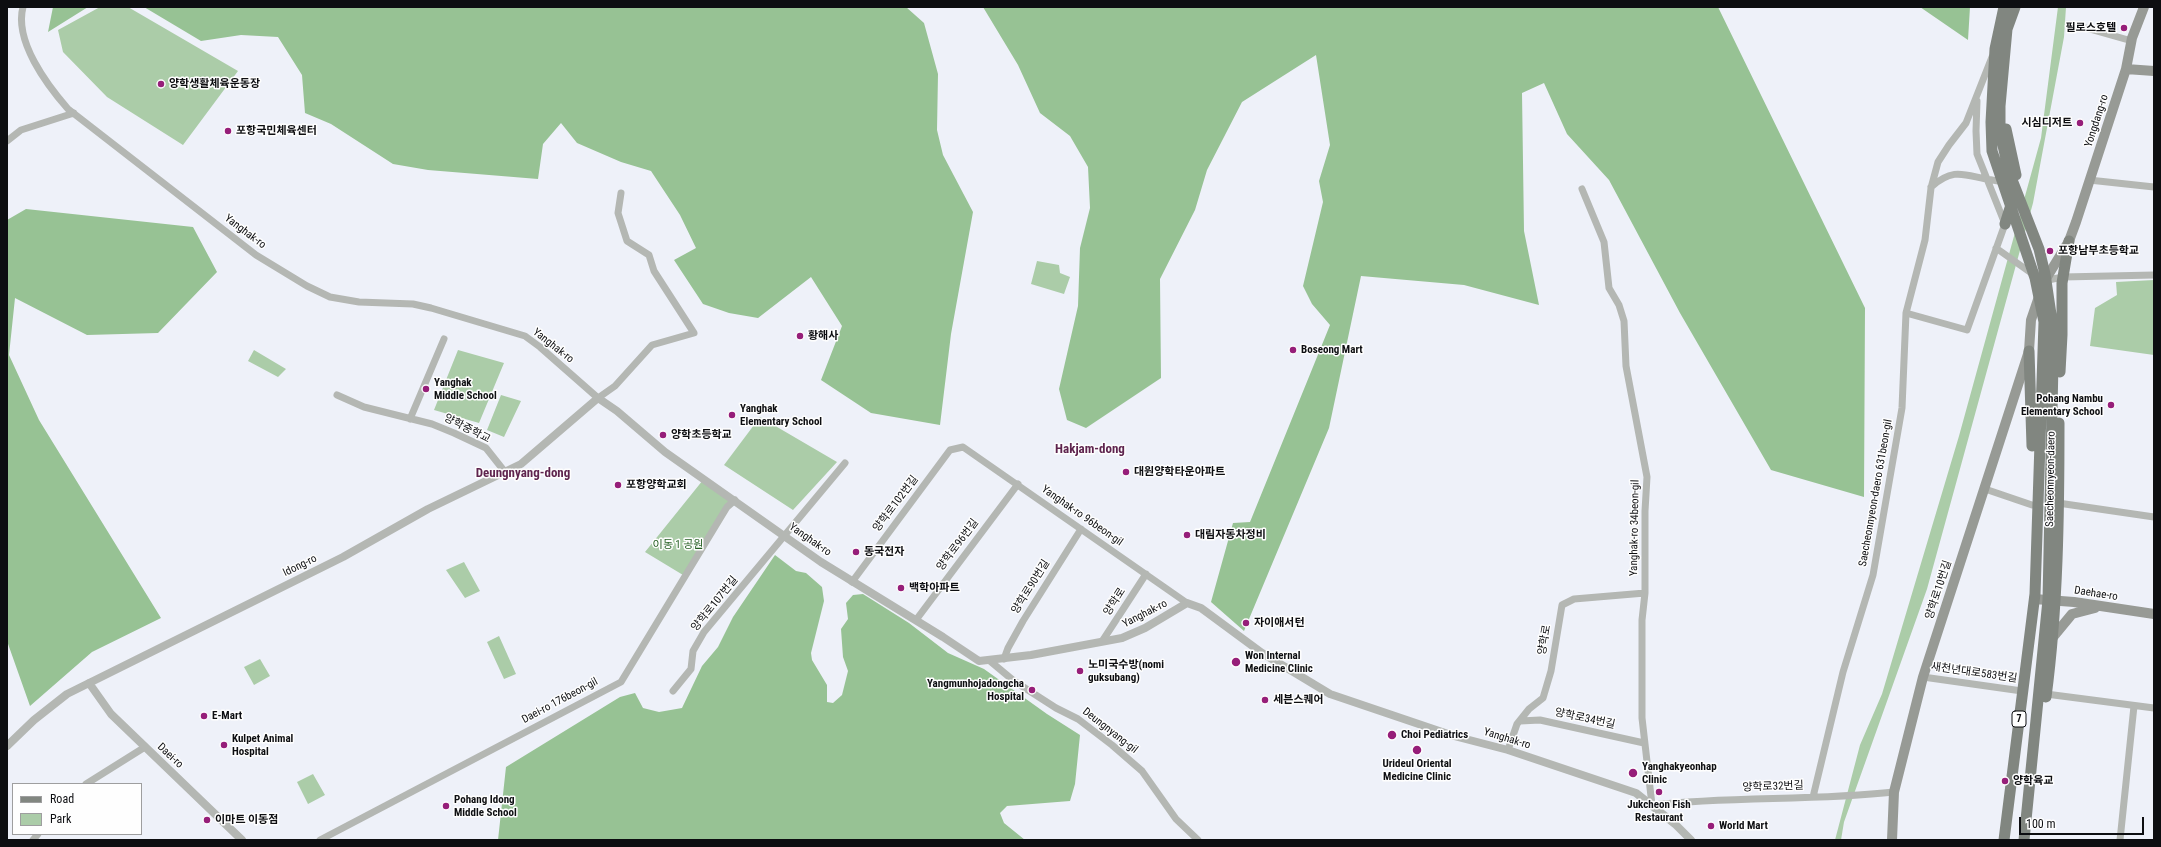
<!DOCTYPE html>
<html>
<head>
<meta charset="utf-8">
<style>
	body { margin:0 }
	#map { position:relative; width:2161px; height:847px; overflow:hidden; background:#eef1f9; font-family:"Roboto Condensed",sans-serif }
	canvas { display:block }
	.frame { position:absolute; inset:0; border:8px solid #0d0e11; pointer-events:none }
	.legend { position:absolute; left:12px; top:783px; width:130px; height:52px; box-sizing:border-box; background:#fefefe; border:1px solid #9e9e9f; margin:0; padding:5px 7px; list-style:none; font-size:12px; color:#0d0e11 }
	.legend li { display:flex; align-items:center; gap:8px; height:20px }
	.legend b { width:20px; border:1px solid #9e9e9f }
	.scale { position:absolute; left:2019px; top:817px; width:125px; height:18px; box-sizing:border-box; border:2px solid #0d0e11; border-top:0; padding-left:5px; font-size:12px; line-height:14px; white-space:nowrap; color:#0d0e11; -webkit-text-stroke:3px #fefefe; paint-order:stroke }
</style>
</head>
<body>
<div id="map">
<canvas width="2161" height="847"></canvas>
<div class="frame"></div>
<ul class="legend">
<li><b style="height:5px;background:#818680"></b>Road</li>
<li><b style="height:11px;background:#abcca8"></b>Park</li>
</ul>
<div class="scale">100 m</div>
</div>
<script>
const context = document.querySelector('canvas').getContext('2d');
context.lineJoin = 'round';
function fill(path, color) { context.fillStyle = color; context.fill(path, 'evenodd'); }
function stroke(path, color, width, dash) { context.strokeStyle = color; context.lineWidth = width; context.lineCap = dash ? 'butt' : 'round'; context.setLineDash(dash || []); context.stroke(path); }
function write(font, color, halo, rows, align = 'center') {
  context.font = font + ' "Roboto Condensed","Noto Sans KR",sans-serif'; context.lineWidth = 3; context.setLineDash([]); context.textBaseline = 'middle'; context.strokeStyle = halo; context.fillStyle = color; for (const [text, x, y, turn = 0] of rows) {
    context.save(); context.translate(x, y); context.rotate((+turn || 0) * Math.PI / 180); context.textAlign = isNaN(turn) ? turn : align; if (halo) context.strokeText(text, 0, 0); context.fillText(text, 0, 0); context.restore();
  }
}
fill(new Path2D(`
	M100,7H128L238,71L183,145L107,97L63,52L58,30Z
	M2058,7H2066L2064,37L2033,203L1927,589L1844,822L1841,840H1835L1860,745L1882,694L1959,436L2041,138Z
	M1037,261L1059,265L1060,273L1070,277L1064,294L1031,284Z
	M2154,280V355L2090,346L2095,308L2117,295L2116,282Z
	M254,350L286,369L278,377L248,361Z
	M458,350L504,363L479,423L434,410Z
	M501,395L521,401L504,437L487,430Z
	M760,417L837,462L793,510L724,465Z
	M703,480L735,500L683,575L645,552Z
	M464,562L480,591L465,598L446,570Z
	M499,636L516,674L504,679L487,642Z
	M260,659L270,676L254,685L244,667Z
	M313,774L325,795L308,804L297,782Z`), '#abcca8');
fill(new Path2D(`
	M53,7H88L48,32Z
	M144,7H906L924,23L938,74L937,130L943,155L973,212L951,334L940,425L871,413L821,380L842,326L811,277L758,318L729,313L703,304L674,260L696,248L680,215L651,171L621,162L577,143L561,123L543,144L538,179L428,170L393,164L331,124L305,113L302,75L278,37L241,35L201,41Z
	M983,7H1718L1865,308L1864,497L1771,470L1680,313L1609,180L1567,134L1544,83L1522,93L1524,231L1539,305L1464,285L1361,276L1329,428L1244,631L1211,602L1233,523L1250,522L1330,325L1312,304L1303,286L1323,202L1319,181L1330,145L1316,55L1242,102L1207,170L1195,210L1160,279L1161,378L1086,428L1067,420L1059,389L1078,306L1080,248L1090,208L1088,167L1070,136L1040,113L1018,65Z
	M1920,7H1970L1968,40Z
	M26,209L193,227L217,272L158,333L87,335L15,298L9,355L39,420L161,618L92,652L30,706L7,641V220Z
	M775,555L796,571L806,573L822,587L824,601L811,653L812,660L827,685V702L833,703L842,695L848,671L843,657L841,629L848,619L846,603L853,595L863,594L909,623L948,653L984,669L1047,714L1080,735L1075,784L1070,801L1007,806L1000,813L1004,823L1025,840H498L506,767L620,697L635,693L643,708L659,712L682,708L702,666L718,647L733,617Z`), '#97c294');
stroke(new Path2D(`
	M23,7C14,41 47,85 68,109L256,255L307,286L330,297L359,302L413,304L431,308L525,336L540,347L598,398L615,386L652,345L694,333L654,271L649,255L627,241L618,213L621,193
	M2086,28L2132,41
	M7,141L21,130L74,113
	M2089,180L2154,187
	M1931,187C1955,166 1965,176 1992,180C1997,181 2001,182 2005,180
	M1582,189L1604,242L1609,288L1619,305L1624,321L1626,366L1647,477L1645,511V593L1642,620V718L1652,805C1732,796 1814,801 1894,792
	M1996,248L2034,275
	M2043,281L2063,277L2154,275
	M1906,313L1967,330L2005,224L1977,154L1976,131L1977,101
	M337,395L364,407L432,424L454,433L486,448L505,472
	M410,419L444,339
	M1985,489L2032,505
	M2058,503L2154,517
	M852,582L950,450L963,447L1187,603
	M916,620L1018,484
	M1103,640L1146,574
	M1004,659L1008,648L1023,621L1081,529
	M990,661L1014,681L1056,708L1078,719L1112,745L1142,771L1176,819L1198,840
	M1923,677L2022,691
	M673,691L691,669L693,651L704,632L845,463
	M2046,694L2154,708
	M1520,721L1540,720L1644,743
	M1508,750L1517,724L1529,709L1543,698L1551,671L1562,605L1574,599L1645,593
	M86,784L145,747
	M1813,797L1843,672L1873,575L1902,408L1906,313L1925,240L1931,188L1938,162L1949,145L1966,123L1992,57
	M33,840L38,834
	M320,840L621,682L727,507L735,500
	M2120,840L2134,706`), '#b4b7b3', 7);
stroke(new Path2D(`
	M89,683L111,714L242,840
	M7,746L34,720L67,694L343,557L428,509L521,464L598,398L617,411L665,452L821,562L943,637L979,661L1031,655L1122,638L1145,628L1187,603L1201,608L1262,653L1330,694L1454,736L1508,750L1636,793L1675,824L1691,840`), '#b4b7b3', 8);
stroke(new Path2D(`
	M2126,69L2154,71
	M2034,599L2074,602L2154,614
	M2053,637L2072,614L2095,608
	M1892,840L1894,792L1923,677L2029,351L2031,320L2044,282L2069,241L2076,222L2126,69L2132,38L2144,7`), '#979a95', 10);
stroke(new Path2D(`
	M2004,7L1995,49L1991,122L1992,151L2035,278L2044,322L2035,594L2004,840
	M2015,7L2007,29L2000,106V132L2009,172L2039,249L2045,274L2052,321L2053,363L2048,600L2024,840
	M2006,129L2016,175
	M2005,224L2011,205
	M2029,351L2032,446
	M2060,372L2062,335V283L2069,241
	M2046,697C2058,606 2059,514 2059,423`), '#818680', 11);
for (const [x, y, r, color] of [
	[2124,28,4,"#961e79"],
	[161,84,4,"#961e79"],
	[2080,123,4,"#961e79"],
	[228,131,4,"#961e79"],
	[2050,251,4,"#961e79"],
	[800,336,4,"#961e79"],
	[1293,350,4,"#961e79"],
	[426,389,4,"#961e79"],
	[2111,405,4,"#961e79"],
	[732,415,4,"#961e79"],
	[663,435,4,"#961e79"],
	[1126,472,4,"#961e79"],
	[618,485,4,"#961e79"],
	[1187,535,4,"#961e79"],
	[856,552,4,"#961e79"],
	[901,588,4,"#961e79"],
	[1246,623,4,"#961e79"],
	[1236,662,5,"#961e79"],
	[1080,671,4,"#961e79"],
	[1032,690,4,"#961e79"],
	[1265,700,4,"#961e79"],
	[204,716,4,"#961e79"],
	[1392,735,5,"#961e79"],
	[224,745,4,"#961e79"],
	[1417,750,5,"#961e79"],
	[1633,773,5,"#961e79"],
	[2005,781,4,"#961e79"],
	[1659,792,4,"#961e79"],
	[446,806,4,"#961e79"],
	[207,820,4,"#961e79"],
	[1711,826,4,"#961e79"]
]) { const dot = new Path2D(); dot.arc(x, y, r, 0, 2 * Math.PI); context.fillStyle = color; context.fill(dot); stroke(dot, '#fefefe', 1.5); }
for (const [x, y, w] of [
	[2019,719,14]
]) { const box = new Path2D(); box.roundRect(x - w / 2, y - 8, w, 16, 3); context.fillStyle = '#fefefe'; context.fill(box); stroke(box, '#0d0e11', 1); }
write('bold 10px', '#0d0e11', null, [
	["7",2019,719]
]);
write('bold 11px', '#0d0e11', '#fefefe', [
	["필로스호텔",2116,28,"right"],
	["양학생활체육운동장",169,84],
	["시심디저트",2072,123,"right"],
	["포항국민체육센터",236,131],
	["포항남부초등학교",2058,251],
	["황해사",808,336],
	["Boseong Mart",1301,350],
	["Yanghak",434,383],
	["Middle School",434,396],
	["Pohang Nambu",2103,399,"right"],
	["Elementary School",2103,412,"right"],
	["Yanghak",740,409],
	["Elementary School",740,422],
	["양학초등학교",671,435],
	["대원양학타운아파트",1134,472],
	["포항양학교회",626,485],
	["대림자동차정비",1195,535],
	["동국전자",864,552],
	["백학아파트",909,588],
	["자이애서턴",1254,623],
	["Won Internal",1245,656],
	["Medicine Clinic",1245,669],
	["노미국수방(nomi",1088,665],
	["guksubang)",1088,678],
	["Yangmunhojadongcha",1024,684,"right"],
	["Hospital",1024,697,"right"],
	["세븐스퀘어",1273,700],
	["E-Mart",212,716],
	["Choi Pediatrics",1401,735],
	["Kulpet Animal",232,739],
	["Hospital",232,752],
	["Urideul Oriental",1417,764,"center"],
	["Medicine Clinic",1417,777,"center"],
	["Yanghakyeonhap",1642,767],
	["Clinic",1642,780],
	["양학육교",2013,781],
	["Pohang Idong",454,800],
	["Middle School",454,813],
	["Jukcheon Fish",1659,805,"center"],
	["Restaurant",1659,818,"center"],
	["이마트 이동점",215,820],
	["World Mart",1719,826]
], 'left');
write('11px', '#0d0e11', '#fefefe', [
	["Yongdang-ro",2097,121,-72],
	["Yanghak-ro",245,232,37],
	["Yanghak-ro",553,346,38],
	["양학중학교",467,429,27],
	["Saecheonnyeon-daero",2051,479,-89],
	["Saecheonnyeon-daero 631beon-gil",1876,493,-80],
	["양학로102번길",896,504,-53],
	["Yanghak-ro 96beon-gil",1082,516,35],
	["Yanghak-ro 34beon-gil",1635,528,-89],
	["Yanghak-ro",810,540,35],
	["양학로96번길",958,545,-53],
	["Idong-ro",300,566,-26],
	["양학로90번길",1031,587,-58],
	["양학로10번길",1939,590,-72],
	["Daehae-ro",2096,594,9],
	["양학로",1115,602,-57],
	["양학로107번길",715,604,-51],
	["Yanghak-ro",1145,614,-27],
	["양학로",1545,640,-80],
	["새천년대로583번길",1974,673,8],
	["Daei-ro 176beon-gil",560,701,-28],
	["양학로34번길",1585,719,12],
	["Deungnyang-gil",1110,731,38],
	["Yanghak-ro",1507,739,17],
	["Daei-ro",170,756,43],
	["양학로32번길",1773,787,-2]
]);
write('11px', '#245e22', '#fefefe', [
	["이동 1 공원",678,545]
]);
write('bold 13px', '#5e244e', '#fefefe', [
	["Hakjam-dong",1090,450],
	["Deungnyang-dong",523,474]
]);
</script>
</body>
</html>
